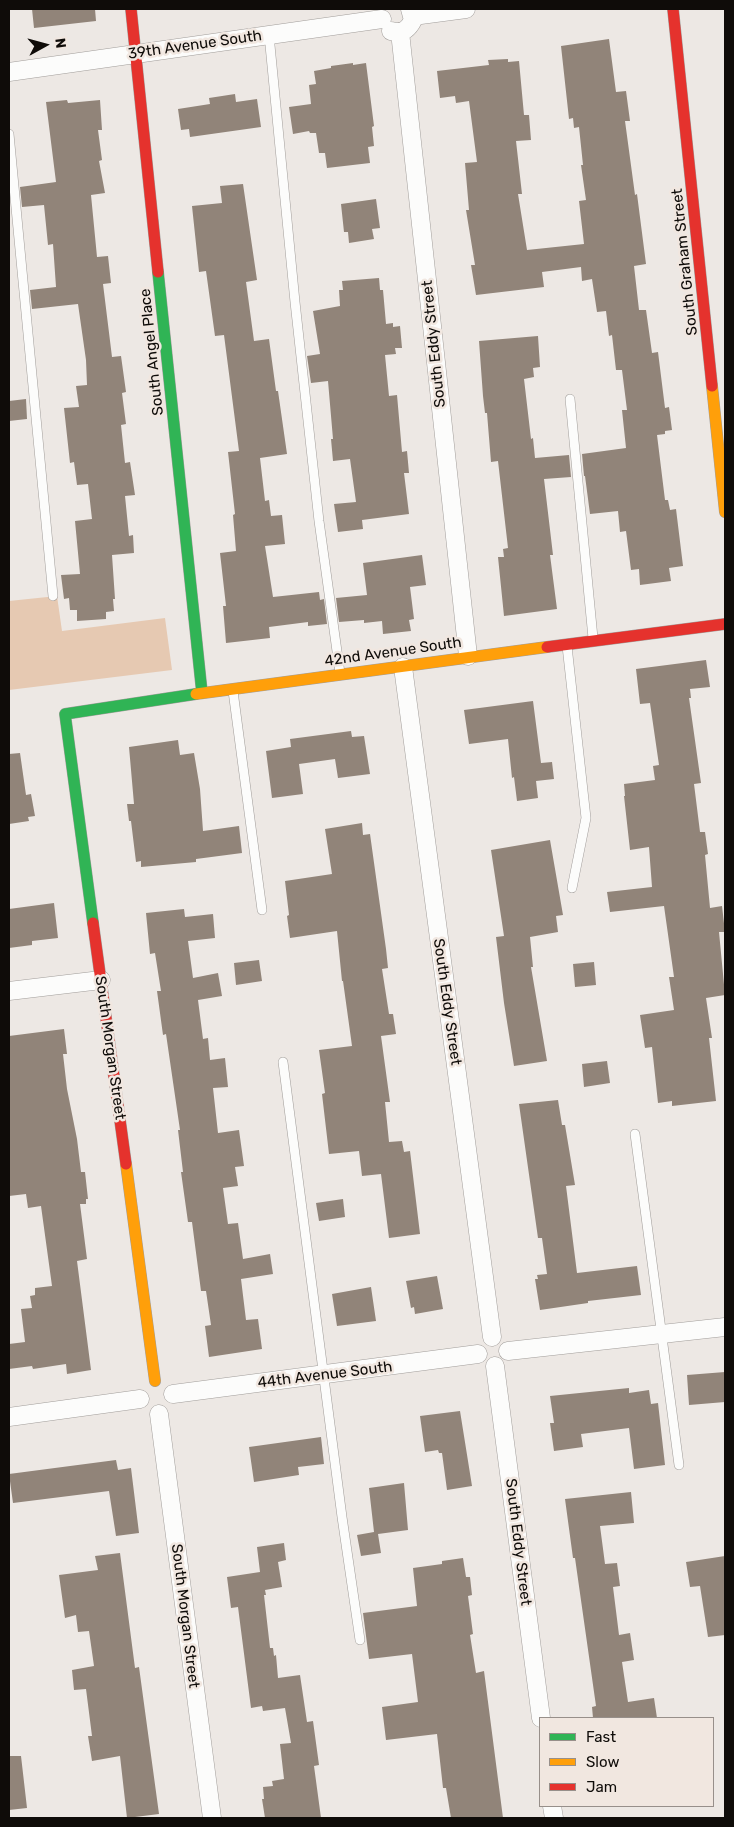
<!DOCTYPE html>
<html>
<head>
<meta charset="utf-8">
<style>
	body { margin:0 }
	#map { position:relative; width:734px; height:1827px; overflow:hidden; background:#ede8e4; font-family:Rubik,sans-serif }
	canvas { display:block }
	.frame { position:absolute; inset:0; border:10px solid #0f0c09; pointer-events:none }
	.legend { position:absolute; left:539px; top:1717px; width:175px; height:90px; box-sizing:border-box; background:#f1e7e0; border:1px solid #978f8a; margin:0; padding:6px 9px; list-style:none; font-size:15px; color:#0f0c09 }
	.legend li { display:flex; align-items:center; gap:10px; height:25px }
	.legend b { width:25px; border:1px solid #978f8a }
	.north { position:absolute; left:20px; top:20px; width:50px; height:50px; -webkit-text-stroke:4px #f1e7e0; paint-order:stroke; rotate:83deg; font-size:14px; font-weight:700; line-height:20px; text-align:center; color:#0f0c09 }
	.north::after { content:''; display:block; margin:auto; width:18px; height:22px; background:#0f0c09; clip-path:polygon(50% 0,100% 100%,50% 72%,0 100%) }
</style>
</head>
<body>
<div id="map">
<canvas width="734" height="1827"></canvas>
<div class="frame"></div>
<ul class="legend">
<li><b style="height:6px;background:#30b455"></b>Fast</li>
<li><b style="height:6px;background:#ff9f0a"></b>Slow</li>
<li><b style="height:6px;background:#e5322d"></b>Jam</li>
</ul>
<div class="north">N</div>
</div>
<script>
const context = document.querySelector('canvas').getContext('2d');
context.lineJoin = 'round';
function fill(path, color) { context.fillStyle = color; context.fill(path, 'evenodd'); }
function stroke(path, color, width, dash) { context.strokeStyle = color; context.lineWidth = width; context.lineCap = dash ? 'butt' : 'round'; context.setLineDash(dash || []); context.stroke(path); }
function write(font, color, halo, rows, align = 'center') {
  context.font = font + ' Rubik,sans-serif'; context.lineWidth = 5; context.setLineDash([]); context.textBaseline = 'middle'; context.strokeStyle = halo; context.fillStyle = color; for (const [text, x, y, turn = 0] of rows) {
    context.save(); context.translate(x, y); context.rotate((+turn || 0) * Math.PI / 180); context.textAlign = isNaN(turn) ? turn : align; if (halo) context.strokeText(text, 0, 0); context.fillText(text, 0, 0); context.restore();
  }
}
fill(new Path2D(`
	M57,596L62,631L165,618L172,670L9,690V601Z`), '#e6c9b2');
fill(new Path2D(`
	M32,9H95L96,21L34,28Z
	M609,39L616,92L626,91L630,121H625L635,195L637,194L646,264L634,266L639,310H646L652,353L658,352L665,408L669,407L672,430L665,431V434L657,435L665,500H668L670,510L676,509L683,566L669,568L671,581L640,585L639,569L631,570L626,531L620,532L618,511L590,514L585,476H584L582,454L626,448L622,410H627L622,370H616L612,335L609,336L606,311L597,312L592,279L582,281L581,267L542,272L544,287L476,295L471,265H475L466,210H469L465,163L477,162L469,101L456,103L455,96L440,98L437,71L489,65L488,60L508,59V62L519,61L524,115H529L531,140L516,141L522,194H518L527,250L584,244L579,201L586,200L581,165H583L579,127L574,128L573,118L569,119L561,46Z
	M353,63V65L366,63L374,126L372,127L374,146L368,147L370,163L327,168L325,153H319L316,133H310L309,131L293,134L289,107L311,104L309,85L316,84L314,71L331,68V66Z
	M235,94L236,102L257,99L261,127L190,137L189,129L181,130L178,109L210,104L209,98Z
	M67,100L68,103L100,100L102,130H98L102,160L99,161L105,193L91,195L97,257L108,256L111,283L103,284L112,357L121,356L126,392L122,393L126,424L121,425L125,463L130,462L135,495L125,496L129,536L133,535L134,553L112,555L115,599H113L114,611L106,612V619L77,621V610H70L69,598L64,599L61,575L80,574L75,521L92,519L88,484L77,485L74,462L70,463L64,408L79,407L76,386L87,385L86,360L78,304L32,309L30,290L56,287L53,244L48,245L44,205L22,207L20,187L56,182L46,102Z
	M243,184L257,280L246,282L254,341L269,339L276,391H278L287,454L260,458L265,501L269,500L271,516L282,515L285,544L265,546L273,597L319,592L320,600L324,599L327,624L308,626V622L269,627L270,638L226,643L223,606H226L220,553L236,551L233,515L235,514L228,452L239,451L224,335L215,336L206,271L199,272L192,206L222,203L220,186Z
	M376,199L380,228L372,229L374,239L349,243L348,232H344L341,204Z
	M379,278L380,290H383L386,324L393,323V327L400,326L402,348H395L396,354L385,355L389,396L397,395L402,452L407,451L409,473H404L409,514L362,520L363,529L338,532L334,504L356,502L350,459L333,461L331,439H333L328,381L311,383L307,356L320,354L313,311L340,306L339,290H343L342,281Z
	M538,336L540,367L533,368L534,377L524,379L531,439L533,438L535,458L569,455L571,477L544,479L553,555H550L557,609L504,616L498,557H504L503,549L508,548L498,461L491,462L487,413H485L483,396L479,341Z
	M26,399L27,419L9,421V401Z
	M422,555L426,585L410,587L414,619L409,620L411,631L383,634L382,621L364,623V620L339,622L336,598L367,595L363,563Z
	M706,660L710,687L690,689L691,698H689L701,783L694,784L700,832H705L708,854L705,855L710,908L722,906L725,932H719L725,995L706,998L712,1038H709L716,1101L672,1106V1101L658,1103L652,1047L645,1048L640,1015L674,1010L669,977H674L664,906L610,912L607,892L652,887L649,847L630,850L624,796H625L624,784L655,780L653,766L659,765L650,703L640,704L636,669Z
	M533,701L541,763L552,762L554,779L536,781L538,798L517,801L514,777L512,778L508,739L469,744L464,710Z
	M351,731L352,737L364,736L370,774L338,778L335,759L299,764L303,794L272,798L266,751L291,747L290,739Z
	M178,740L180,755L194,753L200,789L203,831L239,826L242,853L196,859V862L141,867V861L136,862L131,821H129L127,804H134L129,747Z
	M20,753L26,795L31,794L35,816L28,817L29,821L9,824V754Z
	M362,823L363,835L370,834L386,949L388,968L382,969L389,1014H393L396,1034L381,1036L390,1102H385L389,1142L402,1141L404,1152L410,1151L420,1234L389,1238L381,1174L362,1176L359,1151L329,1154L322,1094L325,1093L319,1050L352,1046L343,981H342L337,931L290,938L287,916L289,915L285,881L332,874L325,829Z
	M550,840L563,915L556,916L558,932L530,937L533,967H531L547,1061L514,1066L504,1003L496,937L504,936L491,850Z
	M54,903L58,938L32,941V945L9,948V909Z
	M184,909L185,917L213,914L215,938L188,941L193,978L218,973L222,996L198,1000L203,1039L208,1038L210,1060L225,1058L228,1087L213,1088L218,1133L239,1130L244,1166L235,1167L238,1186L223,1188L228,1224L238,1223L243,1259L270,1254L273,1274L241,1279L246,1320L258,1319L262,1349L209,1357L205,1326L211,1325L206,1291H201L192,1222H188L181,1172H183L178,1130H180L166,1034L163,1035L157,991H161L155,953L150,954L146,913Z
	M259,960L262,981L236,985L234,963Z
	M594,962L596,985L575,987L573,964Z
	M64,1029L67,1054H63L67,1089L77,1139L81,1172H85L88,1199H86V1204H80L87,1259L77,1261L91,1370L67,1374L66,1364L33,1369L32,1366L9,1369V1344L25,1342L21,1309L32,1308L30,1296L35,1295V1288L52,1286L41,1206L28,1208L26,1194L9,1196V1036Z
	M607,1061L610,1083L584,1087L582,1064Z
	M558,1100L562,1125H565L575,1185L566,1186L577,1273L637,1266L641,1295L588,1301V1303L540,1310L535,1279H538L537,1275L547,1274L542,1238H538L519,1104Z
	M343,1199L345,1217L319,1221L316,1203Z
	M437,1276L443,1309L415,1314L414,1307L411,1308L406,1281Z
	M371,1287L376,1321L337,1326L332,1294Z
	M725,1372V1402L689,1405L687,1375Z
	M629,1388V1393L649,1390L651,1404L658,1403L665,1465L634,1469L629,1428L581,1434L583,1447L554,1451L550,1423H554L550,1396Z
	M460,1411L472,1486L447,1490L442,1453H439L438,1450L425,1452L420,1416Z
	M321,1437L324,1464L298,1467L299,1475L254,1482L249,1447Z
	M116,1460L118,1470L131,1468L139,1533L116,1536L109,1491L13,1503L9,1474Z
	M404,1483L408,1530L378,1534L381,1553L361,1556L357,1535L374,1532L369,1488Z
	M631,1492L634,1523L600,1526L605,1564L617,1563L620,1586L613,1587L619,1635L630,1633L634,1660L622,1662L628,1702L654,1698L657,1718H593L592,1707L596,1706L575,1558H573L565,1499Z
	M284,1543L286,1560L278,1562L282,1587L265,1590L266,1595H264L270,1648H273L274,1656L276,1655L278,1678L300,1675L307,1722L313,1721L319,1765L314,1766L321,1818H265L262,1799H264L263,1787L273,1786L272,1781L284,1779L280,1744L291,1743L285,1708L263,1711L262,1706L251,1708L238,1607L231,1608L227,1577L260,1572L257,1547Z
	M120,1553L135,1668L139,1667L159,1814L127,1818L120,1756L92,1761L88,1736H92L86,1689L74,1690L72,1670L94,1666L89,1631L78,1632L76,1615L65,1618L59,1575L98,1570L95,1556Z
	M725,1556V1635L708,1637L700,1586L690,1587L686,1562Z
	M463,1558L466,1577H470L472,1595L468,1596L473,1634L470,1635L476,1673L484,1671L503,1818H451L446,1788H443L437,1734L386,1740L382,1707L418,1702L412,1654L369,1659L363,1613L417,1606L413,1568L442,1564V1561Z
	M9,1756H21L27,1808L9,1810Z`), '#918479');
const lane = new Path2D(`
	M269,35L295,302L319,521L340,673
	M9,134L53,596
	M570,399L593,638
	M567,646L586,818L572,888
	M233,691L262,910
	M283,1062L342,1517L360,1640
	M635,1134L679,1465`);
const street = new Path2D(`
	M413,16L466,9
	M391,31C402,34 408,30 413,20L410,9
	M400,32L468,656
	M9,72L382,19
	M403,667L492,1337
	M9,991L101,980
	M508,1351L725,1327
	M495,1366L541,1718
	M173,1394L478,1354
	M159,1414L212,1818
	M9,1417L140,1399
	M552,1806L554,1818`);
const fast = new Path2D(`
	M158,272L202,693
	M93,923L65,714L196,694`);
const slow = new Path2D(`
	M712,386L725,512
	M196,694L547,647
	M126,1164L155,1381`);
const jam = new Path2D(`
	M131,9L158,272
	M673,9L712,386
	M547,647L725,624
	M93,923L126,1164`);
stroke(lane, '#a19d9a', 10);
stroke(street, '#a19d9a', 19);
stroke(fast, '#a19d9a', 12);
stroke(slow, '#a19d9a', 12);
stroke(jam, '#a19d9a', 12);
stroke(lane, '#fcfcfb', 9);
stroke(street, '#fcfcfb', 18);
stroke(fast, '#30b455', 11);
stroke(slow, '#ff9f0a', 11);
stroke(jam, '#e5322d', 11);
write('15px', '#0f0c09', '#f1e7e0', [
	["39th Avenue South",195,45,-8],
	["South Graham Street",685,262,-96],
	["South Eddy Street",434,344,-96],
	["South Angel Place",152,352,-96],
	["42nd Avenue South",393,652,-8],
	["South Eddy Street",447,1002,82],
	["South Morgan Street",110,1048,82],
	["44th Avenue South",325,1375,-7],
	["South Eddy Street",518,1542,83],
	["South Morgan Street",185,1616,83]
]);
</script>
</body>
</html>
